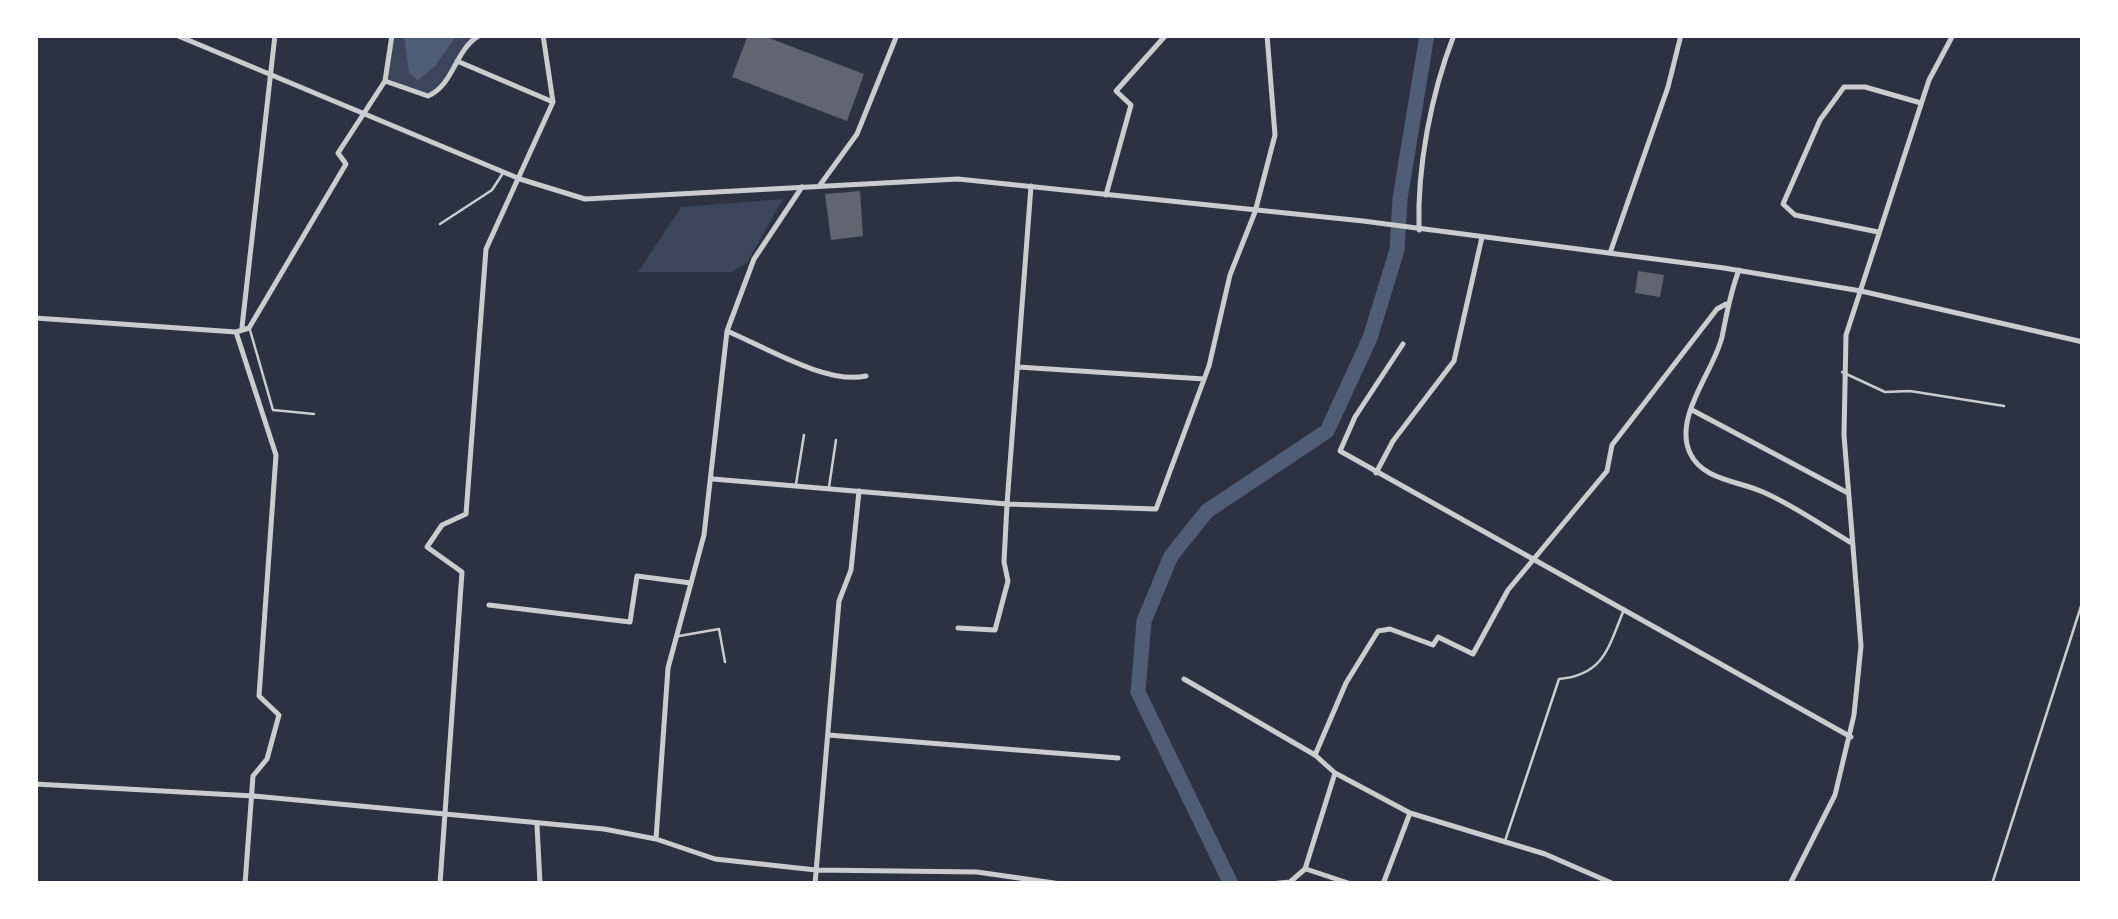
<!DOCTYPE html>
<html>
<head>
<meta charset="utf-8">
<style>
	body { margin:0 }
	#map { position:relative; width:2118px; height:919px; overflow:hidden; background:#2d3142; font-family:Manrope,sans-serif }
	canvas { display:block }
	.frame { position:absolute; inset:0; border:38px solid #fff; pointer-events:none }
</style>
</head>
<body>
<div id="map">
<canvas width="2118" height="919"></canvas>
<div class="frame"></div>
</div>
<script>
const context = document.querySelector('canvas').getContext('2d');
context.lineJoin = 'round';
function fill(path, color) { context.fillStyle = color; context.fill(path, 'evenodd'); }
function stroke(path, color, width, dash) { context.strokeStyle = color; context.lineWidth = width; context.lineCap = dash ? 'butt' : 'round'; context.setLineDash(dash || []); context.stroke(path); }
fill(new Path2D(`
	M393,35H478L435,92L424,98L384,82Z
	M783,199L747,263L732,272H638L681,207Z`), '#3c4559');
fill(new Path2D(`
	M404,35H457L435,66L418,80L409,73Z`), '#4f5d75');
stroke(new Path2D(`
	M1231,884L1138,692L1144,621L1171,556L1207,511L1327,431L1370,338L1397,250L1400,199L1427,35`), '#4f5d75', 15);
fill(new Path2D(`
	M748,35H761L864,74L847,121L732,77Z
	M860,191L863,236L831,240L825,194Z
	M1638,271L1664,275L1660,297L1635,293Z`), '#626471');
stroke(new Path2D(`
	M440,224L492,190L503,173
	M250,330L273,410L314,414
	M1842,372L1885,392L1910,391L2004,406
	M796,484L804,435
	M829,487L836,440
	M679,636L719,629L725,662
	M1505,841L1559,679C1603,675 1608,649 1623,612
	M1992,884L2083,600`), '#caccd0', 2.5);
stroke(new Path2D(`
	M457,61L553,102
	M385,81L392,35
	M1106,195L1131,105L1116,91L1166,35
	M1419,230C1417,167 1431,94 1454,35
	M1878,232L1795,215L1783,204L1820,120L1844,87H1865L1921,103
	M1610,253L1668,87L1681,35
	M1739,270C1730,293 1727,313 1722,337C1714,371 1673,417 1690,453C1702,480 1739,481 1763,492C1793,505 1821,525 1850,542
	M35,318L236,332L249,328L346,164L338,153L385,81L428,96C455,84 454,50 480,35
	M242,327L275,35
	M727,331C765,347 827,385 866,376
	M236,332L276,455L259,696L279,715L267,759L253,776L245,884
	M1403,344L1355,417L1340,451L1851,737
	M1018,367L1204,379
	M1692,410L1848,493
	M1376,473L1393,441L1454,361L1482,237
	M713,479L1007,504L1156,509L1209,366L1230,275L1255,212L1275,135L1267,35
	M489,605L630,622L637,576L691,583
	M958,628L995,630L1008,581L1004,562L1007,504L1031,186
	M1184,679L1315,755L1335,773L1305,869L1290,882L1270,884
	M828,735L1118,758
	M1315,755L1346,683L1378,631L1390,629L1433,645L1438,637L1473,654L1508,590L1607,471L1612,445L1717,309L1726,304
	M1335,773L1410,813L1545,854L1614,884
	M35,784L254,796L604,829L656,839L715,859L816,870L977,872L1061,884
	M537,825L540,884
	M656,839L668,668L704,535L727,331L754,259L802,187
	M1306,869L1351,884
	M440,884L462,572L427,547L442,525L466,514L486,249L553,102L543,35
	M815,884L839,601L851,570L859,491
	M1383,884L1410,813`), '#caccd0', 5);
stroke(new Path2D(`
	M176,35L520,179L585,199L958,179L1363,221L1724,268L1861,291L2083,342
	M820,185L857,134L897,35
	M1790,884L1835,795L1854,715L1861,646L1844,435L1846,335L1929,80L1953,35`), '#caccd0', 5);
</script>
</body>
</html>
